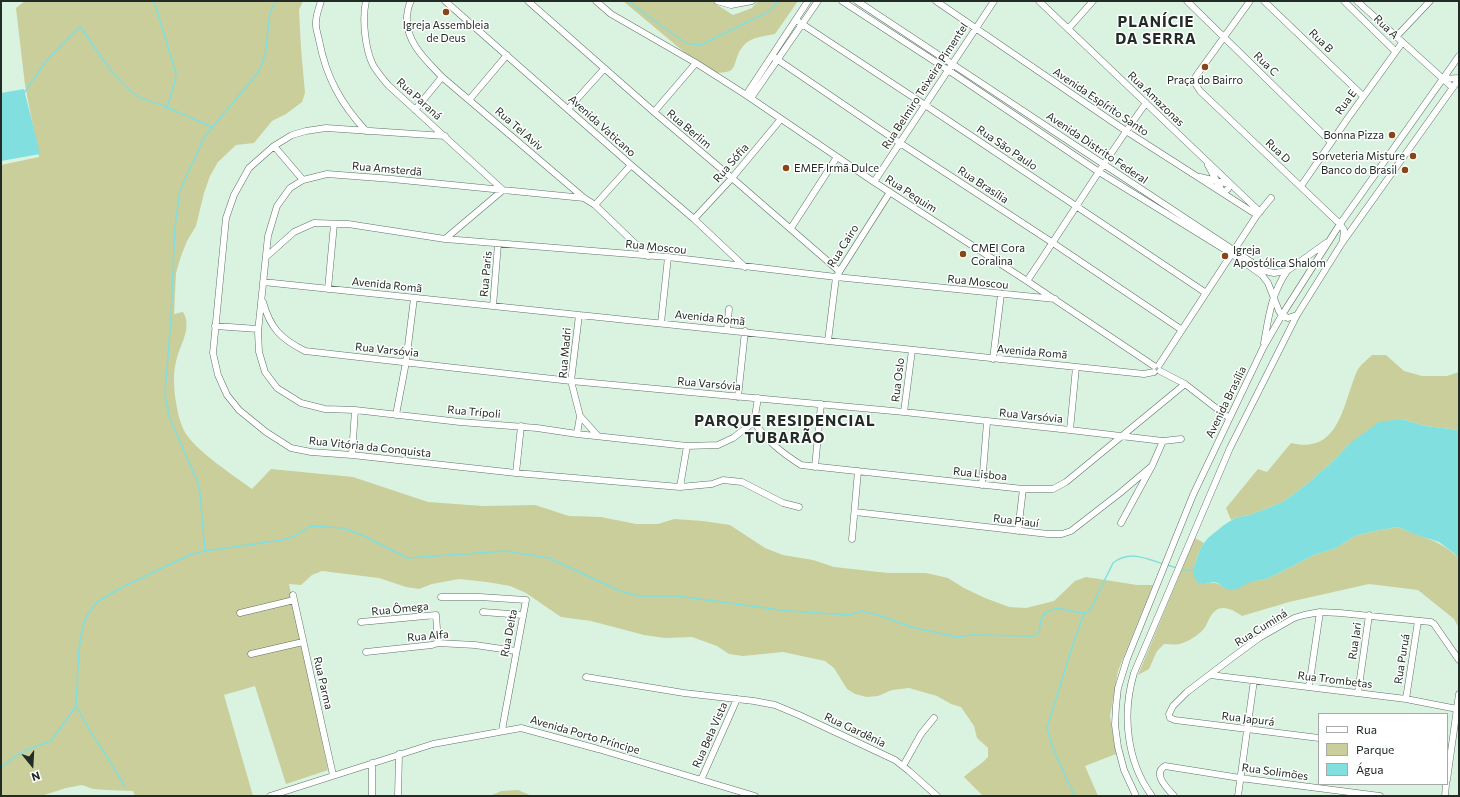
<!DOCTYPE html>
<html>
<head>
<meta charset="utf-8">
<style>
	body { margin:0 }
	#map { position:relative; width:1460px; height:797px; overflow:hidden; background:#daf3e1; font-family:Commissioner,sans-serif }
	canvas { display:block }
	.frame { position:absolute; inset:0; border:2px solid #222b25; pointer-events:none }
	.legend { position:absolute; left:1318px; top:713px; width:130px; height:72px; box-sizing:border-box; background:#fff; border:1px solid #a7aaa8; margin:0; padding:5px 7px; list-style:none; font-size:12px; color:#222b25 }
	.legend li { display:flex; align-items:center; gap:8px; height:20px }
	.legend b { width:20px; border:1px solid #a7aaa8 }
	.north { position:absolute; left:12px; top:745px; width:40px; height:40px; -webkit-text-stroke:3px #fff; paint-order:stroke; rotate:162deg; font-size:11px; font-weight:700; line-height:16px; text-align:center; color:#222b25 }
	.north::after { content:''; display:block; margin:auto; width:14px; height:18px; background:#222b25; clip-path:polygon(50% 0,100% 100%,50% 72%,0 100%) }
</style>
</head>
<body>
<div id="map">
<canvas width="1460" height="797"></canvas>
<div class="frame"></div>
<ul class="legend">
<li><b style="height:5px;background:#fff"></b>Rua</li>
<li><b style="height:11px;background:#c9ce9b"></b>Parque</li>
<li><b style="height:11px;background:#81dfe0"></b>Água</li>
</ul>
<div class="north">N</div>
</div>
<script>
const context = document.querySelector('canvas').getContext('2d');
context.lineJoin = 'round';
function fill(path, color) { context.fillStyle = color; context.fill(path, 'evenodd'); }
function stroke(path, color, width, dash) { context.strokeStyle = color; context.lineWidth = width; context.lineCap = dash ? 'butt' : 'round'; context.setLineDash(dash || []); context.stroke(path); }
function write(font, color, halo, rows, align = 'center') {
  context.font = font + ' Commissioner,sans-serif'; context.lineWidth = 3; context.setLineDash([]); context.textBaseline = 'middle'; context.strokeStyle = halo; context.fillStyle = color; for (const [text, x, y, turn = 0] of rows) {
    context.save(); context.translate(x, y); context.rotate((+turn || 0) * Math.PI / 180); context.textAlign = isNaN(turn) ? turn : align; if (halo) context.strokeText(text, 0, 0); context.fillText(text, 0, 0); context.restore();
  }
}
fill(new Path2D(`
	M25,1H303L299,10L301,48L305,93L302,102L286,114L272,121L254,143L236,145L218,162L210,176L204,193L196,226L187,241L181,256L176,273L174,314L183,312C193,328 179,346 176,362C173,373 174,385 175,396C177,408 179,423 186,434C200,454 232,474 252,489L271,469L353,477L428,502L483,506L535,505L569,516L601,517L636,524H658L674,519L703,521L730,525L765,548L783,555L813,560L834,567L888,573H926L948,578L964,588L985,598L1009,607L1026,608L1054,601L1075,581L1086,577L1137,585H1153L1118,671L1110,716L1116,754L1085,766L1098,796H983L964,777C972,769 981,765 988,757V748L977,738L974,726L961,707L951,704L937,696L909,688L892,690L878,696L867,697L855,694L847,689L834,668L825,661L783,652L743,656L729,654L717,646L692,637L665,638L644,635L591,621L561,617L526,593L510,586L487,582L459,579L432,584L419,589L406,587L379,578L322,571L312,575L301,585L289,584L328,770L286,784L255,686L224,695L253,796H135L133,791L106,790L93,789L82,785L66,788L41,796H1V165L39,157L25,85L16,8Z
	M623,1H711L733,15L752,8L758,1H798L775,34C765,36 752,37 745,44C728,62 745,76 708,72Z
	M1372,355H1386L1404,371L1422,376H1447L1459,372V430L1426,426L1401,419L1349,444L1332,462L1306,485L1281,503L1249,515L1235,518L1231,520L1226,508L1258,469L1267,472L1291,443C1340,455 1343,403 1357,371C1360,365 1367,360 1372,355Z
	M1398,527C1419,537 1443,540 1459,559V628L1454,619L1418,590L1369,584L1289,602L1242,616C1230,608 1218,602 1209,619C1207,624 1205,628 1201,632C1195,637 1187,642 1180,644C1175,645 1169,644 1164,644L1157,651L1149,669L1138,675L1195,538L1204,543L1201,547L1193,569L1206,584C1213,582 1217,582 1223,587L1269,578L1314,555L1336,548L1355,536L1374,531Z
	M518,790L532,796H490L501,791Z`), '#c9ce9b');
fill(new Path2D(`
	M24,89L40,154L1,161V93Z
	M1401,419L1426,426L1459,430V559L1454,553L1439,542L1414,534L1398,527L1374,531L1355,536L1336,548L1314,555L1269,578L1250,582L1237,589L1229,590L1223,587L1218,583L1213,582L1206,584L1198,583L1194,576L1193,569L1201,547L1208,538L1224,525L1235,518L1249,515L1281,503L1306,485L1332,462L1349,444L1379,422Z`), '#81dfe0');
stroke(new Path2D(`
	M154,1L176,73L175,81L167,108
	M628,1L652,19L686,43L692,44L700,45L705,43L766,13L772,9L778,1
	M24,93L47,60L80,26C95,47 112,77 133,93C142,100 153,102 164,106C180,113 196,120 212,127
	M205,551L200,494L198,483L170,419L165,395L171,317L175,227L180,190L205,136L258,73L265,56L270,13L276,1
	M1167,565L1177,568
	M1180,569L1188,570L1194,569
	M76,706C91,734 110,760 125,787
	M1,768L12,758L29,749L51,741L76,706L79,648L83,627L86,617L97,602L119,589L189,555L205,551L282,540L295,536L310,526L343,528L364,536L407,558L506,551L549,558L620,591L638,596H676L789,611L849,615L862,611L878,615L911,627L956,637L971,635L1034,636L1039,632C1040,627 1040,621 1042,617C1043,614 1046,612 1049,611C1063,604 1075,616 1089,612L1113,563C1129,550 1146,558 1163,564
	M1075,796L1067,780L1052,746L1047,728L1074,641L1084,614`), '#81dfe0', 1.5);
const minor = new Path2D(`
	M321,1C319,8 316,15 316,22C315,28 318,34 319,40C326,77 341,104 366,131
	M366,1C362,18 365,49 373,65C377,72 383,79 388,85L503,190L445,239
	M411,1C408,6 408,10 407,16C405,42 426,60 442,77L584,198L595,205L648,256
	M445,1L631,165L694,219L745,267
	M528,1L654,112L732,178L839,271
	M596,1L611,14L696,63L746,95L874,182L1027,281L1154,366
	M717,1L731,5L752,1
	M842,1L948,70L1099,172L1232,254L1262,275L1268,283L1279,311L1282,315L1288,318L1297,315
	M857,1L1265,271L1274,273L1287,271L1326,243
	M936,1L1126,131L1257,215
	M1039,1L1260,212
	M1187,1L1331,142
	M1250,1L1196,76L1195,83L1200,91L1340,224L1344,230L1343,239
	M1264,1L1363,96
	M1344,1L1395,51
	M1357,1L1452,87
	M796,20L925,105L1206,293
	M1068,29L1093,1
	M1396,37L1430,1
	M772,56L900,143L1053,243L1182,330
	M1442,79L1459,78
	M746,95L808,1
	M751,98L818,1
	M469,100L507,55
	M568,109L604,69
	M415,110L442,77
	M654,112L696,63
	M445,136L326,128L306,131L292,135L274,146L249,168L234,195L226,218L213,353L218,375L227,395L239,410L266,432L291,448L311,452L352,455L516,473L680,487L712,484L723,480L742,482L783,503L799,507
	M274,146L303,180
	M1200,177L1229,184L1228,189L1223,193L1208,165
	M874,182L994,1
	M1301,186L1348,118L1402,43
	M584,198L392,179L327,174L303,180L290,188L277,206L268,236L258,332L259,352L265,372L277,388L301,403L325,409L355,410L460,422L537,428L577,434L687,446L718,445L733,438L754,422L758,398
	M595,205L631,165
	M694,219L732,178L781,119
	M791,228L837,157
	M266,257L294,232L314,223L348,224L445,239L668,257L836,277L1055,299
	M1027,281C1067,222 1104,161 1146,103
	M263,282L1144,374L1154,372
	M328,289L334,224
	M263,302C270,328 281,339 305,351L571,381L904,412L1070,430L1163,441L1181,439
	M493,306L498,244
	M661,323L668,257
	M215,326L258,329
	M727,330L729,309
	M828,341L836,277L890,192
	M1264,343C1269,315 1271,295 1287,271
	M993,359L1001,294
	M1159,365L1257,215L1271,198
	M1160,371L1185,384L1229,418
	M738,397L745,331
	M904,412L912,350
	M396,415L406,362L414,298
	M580,416L598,436
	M754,422C767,441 782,453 801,465L1023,489H1053L1066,482L1185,384
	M1070,430L1076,367
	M577,434L580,416L571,381L579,315
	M352,455L355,410
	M815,467L821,404
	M516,473L521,426
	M982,485L987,422
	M680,487L687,446
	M855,512L1048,534H1062L1071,531L1120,493L1152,466
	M1121,523L1152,466L1163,441
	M1018,531L1023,489
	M852,539L858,471
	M293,595L333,775
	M441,597H480L526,600L502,730
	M483,612L523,615
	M240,613L294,600
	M361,622L436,615L438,643
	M366,652L432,645L438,643L475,645L516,651
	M251,654L303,642
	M1210,675L1406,699L1457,709
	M586,677L684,693L754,701L775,705L799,715L895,760L909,771L937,796
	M1309,687L1320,612
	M1358,693L1369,615
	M1406,699L1418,621
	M1319,738L1175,720L1170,718L1169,714L1173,706L1187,692L1233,657L1259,638L1294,618L1304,615L1320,612L1340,613L1431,622L1434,624L1459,660
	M903,766L921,734L934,718
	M701,780L737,699
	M1447,780L1459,694
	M270,796L433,744L521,728L598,749L755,796
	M372,796V763
	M398,796L399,754
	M1136,796L1124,770L1118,747L1115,725L1116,706L1118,688L1127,659L1193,495L1263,348L1282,315L1340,224L1459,56
	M1152,796C1126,761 1122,713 1134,673L1230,448L1297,315L1342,243L1459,79
	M1174,796C1167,788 1152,774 1165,766L1240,778L1380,796
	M1238,796L1254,680
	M1445,796L1446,784`);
stroke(minor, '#5d7364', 7);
stroke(minor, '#fff', 6);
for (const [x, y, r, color] of [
	[446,12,4,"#884517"],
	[1205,67,4,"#884517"],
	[1392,135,4,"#884517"],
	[1413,156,4,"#884517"],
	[786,168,4,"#884517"],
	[1405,170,4,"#884517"],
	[963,254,4,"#884517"],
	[1225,256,4,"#884517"]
]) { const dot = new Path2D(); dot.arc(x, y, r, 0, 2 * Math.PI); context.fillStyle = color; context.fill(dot); stroke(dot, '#fff', 1.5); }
write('11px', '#222b25', '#fff', [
	["Igreja Assembleia",446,25,"center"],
	["de Deus",446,38,"center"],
	["Praça do Bairro",1205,80,"center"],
	["Bonna Pizza",1384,135],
	["Sorveteria Misture",1405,156],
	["EMEF Irmã Dulce",794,168,"left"],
	["Banco do Brasil",1397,170],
	["CMEI Cora",971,248,"left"],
	["Coralina",971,261,"left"],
	["Igreja",1233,250,"left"],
	["Apostólica Shalom",1233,263,"left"]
], 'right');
write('11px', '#222b25', '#fff', [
	["Rua A",1386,27,44],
	["Rua B",1321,41,44],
	["Rua C",1266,64,44],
	["Rua Belmiro Teixeira Pimentel",925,86,-57],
	["Rua Paraná",419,99,42],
	["Rua Amazonas",1156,99,44],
	["Avenida Espírito Santo",1101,102,34],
	["Rua E",1346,102,-54],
	["Avenida Vaticano",602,126,42],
	["Rua Tel Aviv",519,129,41],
	["Rua Berlim",689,129,40],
	["Rua São Paulo",1007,148,34],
	["Avenida Distrito Federal",1097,148,34],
	["Rua D",1278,151,43],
	["Rua Sófia",731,163,-49],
	["Rua Amsterdã",387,169,5],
	["Rua Brasília",983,185,33],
	["Rua Pequim",911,194,33],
	["Rua Cairo",843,246,-58],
	["Rua Moscou",656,247,6],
	["Rua Paris",486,274,-85],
	["Rua Moscou",978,282,6],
	["Avenida Romã",387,285,6],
	["Avenida Romã",710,318,6],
	["Rua Varsóvia",387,350,6],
	["Avenida Romã",1032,352,5],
	["Rua Madri",565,353,-85],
	["Rua Oslo",898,380,-83],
	["Rua Varsóvia",709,384,5],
	["Avenida Brasília",1226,402,-64],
	["Rua Trípoli",474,412,5],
	["Rua Varsóvia",1031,416,6],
	["Rua Vitória da Conquista",370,447,6],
	["Rua Lisboa",980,474,6],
	["Rua Piauí",1016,521,7],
	["Rua Ômega",400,609,-6],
	["Rua Cuminá",1261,628,-32],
	["Rua Delta",509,633,-79],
	["Rua Alfa",428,636,-5],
	["Rua Jari",1355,641,-82],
	["Rua Puruá",1402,659,-81],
	["Rua Trombetas",1335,680,7],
	["Rua Parma",323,683,77],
	["Rua Japurá",1248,719,7],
	["Rua Gardênia",855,730,25],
	["Avenida Porto Príncipe",585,735,16],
	["Rua Bela Vista",710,735,-66],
	["Rua Solimões",1275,772,8]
]);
context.letterSpacing = '1px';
write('bold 15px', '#222b25', '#fff', [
	["PLANÍCIE",1156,22],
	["DA SERRA",1156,39],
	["PARQUE RESIDENCIAL",785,421],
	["TUBARÃO",785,438]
]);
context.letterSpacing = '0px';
</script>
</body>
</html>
